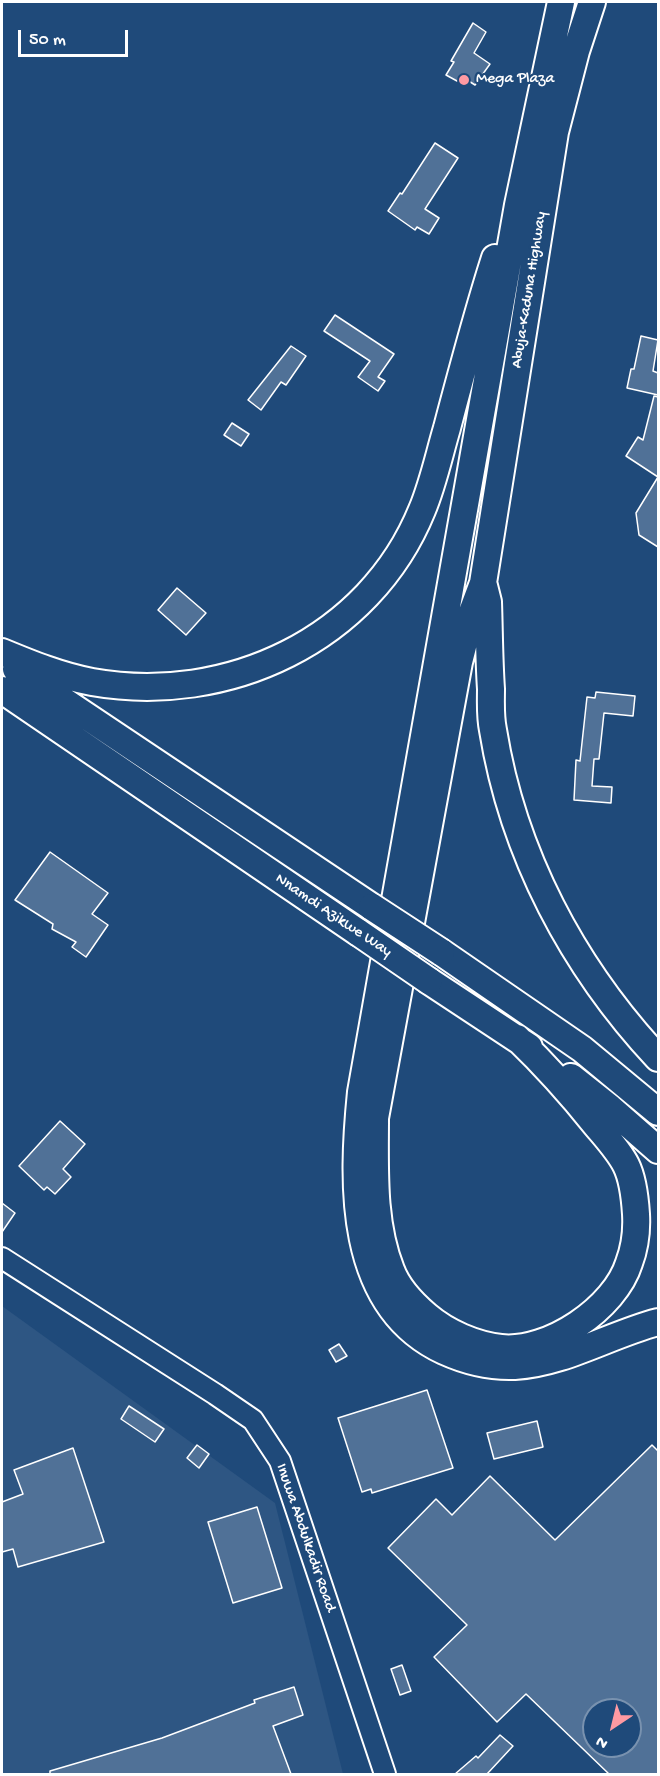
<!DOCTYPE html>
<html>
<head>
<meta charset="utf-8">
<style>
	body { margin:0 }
	#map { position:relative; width:660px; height:1776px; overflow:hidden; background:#1f4a7a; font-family:"Gochi Hand",sans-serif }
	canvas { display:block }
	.frame { position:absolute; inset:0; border:3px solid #fff; pointer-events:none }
	.north { position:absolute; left:582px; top:1698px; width:60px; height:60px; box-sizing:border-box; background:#1f4a7a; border:2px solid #7992af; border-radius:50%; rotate:215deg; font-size:16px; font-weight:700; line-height:24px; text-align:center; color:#fff }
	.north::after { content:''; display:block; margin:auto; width:21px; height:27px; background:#ff9aa2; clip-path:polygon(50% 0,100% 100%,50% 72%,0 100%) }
	.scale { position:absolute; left:18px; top:30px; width:110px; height:27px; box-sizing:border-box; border:3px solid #fff; border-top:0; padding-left:8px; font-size:18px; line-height:21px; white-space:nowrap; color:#fff; -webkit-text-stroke:4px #1f4a7a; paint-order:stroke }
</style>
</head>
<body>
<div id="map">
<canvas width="660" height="1776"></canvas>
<div class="frame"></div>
<div class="north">N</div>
<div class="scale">50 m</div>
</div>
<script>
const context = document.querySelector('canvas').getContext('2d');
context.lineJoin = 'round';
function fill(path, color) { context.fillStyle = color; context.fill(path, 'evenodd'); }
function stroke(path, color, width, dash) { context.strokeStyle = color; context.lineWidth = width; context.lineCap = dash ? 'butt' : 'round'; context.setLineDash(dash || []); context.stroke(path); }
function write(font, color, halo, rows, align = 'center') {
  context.font = font + ' "Gochi Hand",sans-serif'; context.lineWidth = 4.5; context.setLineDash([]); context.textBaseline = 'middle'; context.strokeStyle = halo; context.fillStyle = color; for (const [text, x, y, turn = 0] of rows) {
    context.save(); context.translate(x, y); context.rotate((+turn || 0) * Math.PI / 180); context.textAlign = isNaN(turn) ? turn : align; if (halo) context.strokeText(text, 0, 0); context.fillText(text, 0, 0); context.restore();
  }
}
fill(new Path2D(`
	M2,1306L275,1503L343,1774H2Z`), '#2e5683');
const building = new Path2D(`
	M473,23L486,32L474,53L490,64L475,85L461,76L457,81L446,75L454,62L451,61Z
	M435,143L458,158L425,209L439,218L429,234L417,227L415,230L388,211L400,193L402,194Z
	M335,315L394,354L378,377L385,381L378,391L358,377L370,361L324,331Z
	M641,336L658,340L653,371L658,373V395L627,388L631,369H634Z
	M291,346L306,356L286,385L281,382L261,410L248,400Z
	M654,396L658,397V477L626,456L638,437L643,440Z
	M232,423L249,434L241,446L224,435Z
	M658,477V547L639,535L636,513Z
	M177,588L206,613L186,635L158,610Z
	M596,692L635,696L633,716L604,713L599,759H594L592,786L612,787L611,803L574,800L576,760L580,761L587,697L595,698Z
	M50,852L108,893L92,914L108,925L86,957L72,947L76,942L52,929L53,924L15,900Z
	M60,1121L85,1144L63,1169L71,1177L55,1194L47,1187L44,1190L19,1166Z
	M2,1203L15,1213L2,1232Z
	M339,1344L347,1356L336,1362L329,1350Z
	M427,1390L453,1468L372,1493L371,1489L362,1492L338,1418Z
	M129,1406L164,1429L155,1442L121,1419Z
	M537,1421L543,1447L494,1459L487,1433Z
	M197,1445L209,1454L199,1468L187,1458Z
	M652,1445L658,1451V1774H609L526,1694L497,1722L434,1657L467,1625L388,1548L436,1499L452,1515L490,1476L555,1540ZM594,1710H630V1746H594Z
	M73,1448L104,1542L18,1567L13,1549L2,1552V1502L23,1494L14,1470Z
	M257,1507L282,1588L233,1603L208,1522Z
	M402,1665L411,1691L400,1695L391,1669Z
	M294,1687L303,1715L273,1726L291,1774H50V1771L162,1738L255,1703L254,1700Z
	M500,1735L513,1746L487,1774H455L476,1756L478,1758Z`);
fill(building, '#507197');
stroke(building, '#fff', 1.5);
const tertiary = new Path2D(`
	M2,1258L215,1394L253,1420L280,1461L385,1774`);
const trunk = new Path2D(`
	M561,2L518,205L361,1092C352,1182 347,1306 444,1351C466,1361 491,1367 515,1366C565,1363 611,1334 658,1322
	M484,586L488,602C489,631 489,660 491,689C491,702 490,716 493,730C513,854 573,967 658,1058
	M2,652C31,664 60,676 92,682C227,706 369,640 422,510C433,484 439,455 447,428C462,371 477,314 495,258
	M16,669L372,907
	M2,690L359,933
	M441,952L582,1049L658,1112
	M429,981L529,1047
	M517,1038C545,1065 571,1094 596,1125C606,1137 619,1151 626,1165C633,1179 635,1198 636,1214C637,1231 635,1247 629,1263C615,1308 549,1353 501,1348C475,1345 447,1333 427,1316C413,1304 398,1289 391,1270C372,1222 375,1169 375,1118L459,662L471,615L483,583L555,132L576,51L592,2
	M571,1077L610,1108L658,1150`);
stroke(tertiary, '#fff', 24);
stroke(trunk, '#fff', 30);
stroke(tertiary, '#1f4a7a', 20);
stroke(trunk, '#1f4a7a', 26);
const trunkBridge = new Path2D(`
	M372,907L441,952
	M359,933L429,981`);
stroke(trunkBridge, '#fff', 30, []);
stroke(trunkBridge, '#1f4a7a', 26);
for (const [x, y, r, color] of [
	[464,80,6,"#ff9aa2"]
]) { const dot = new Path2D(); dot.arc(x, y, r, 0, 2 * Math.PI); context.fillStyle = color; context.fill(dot); stroke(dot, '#1f4a7a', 2); }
write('16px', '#fff', '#1f4a7a', [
	["Mega Plaza",476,80]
], 'left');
write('16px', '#fff', '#1f4a7a', [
	["Abuja-Kaduna Highway",530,290,-81],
	["Nnamdi Azikwe Way",333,916,34],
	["Inuwa Abdulkadir Road",305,1538,71]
]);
</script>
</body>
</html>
